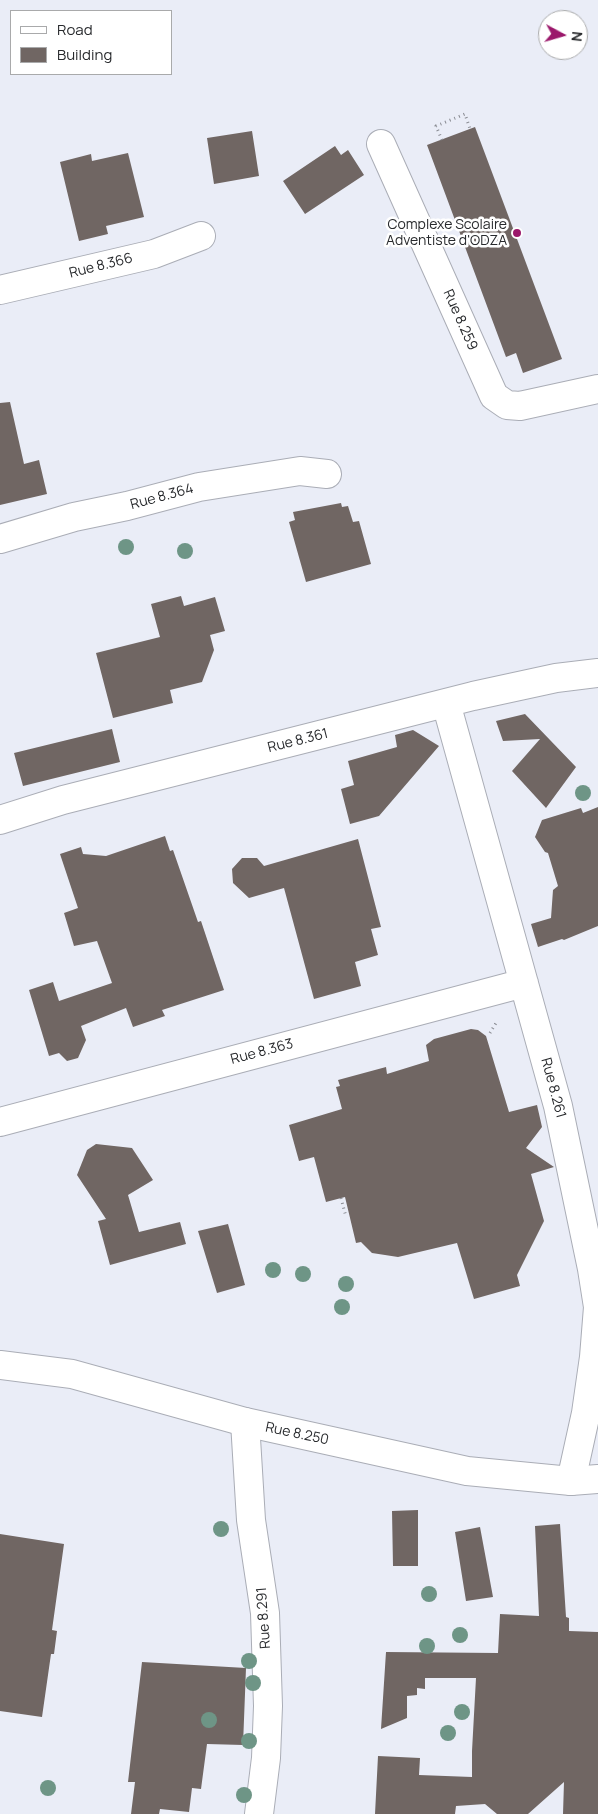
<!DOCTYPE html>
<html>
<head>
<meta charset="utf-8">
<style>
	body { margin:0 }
	#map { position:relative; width:598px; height:1814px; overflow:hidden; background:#eaedf7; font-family:Manrope,sans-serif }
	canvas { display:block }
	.legend { position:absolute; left:10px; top:10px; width:162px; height:65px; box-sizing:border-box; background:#fff; border:1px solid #a9aaab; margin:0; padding:6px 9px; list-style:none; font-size:15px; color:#282a2d }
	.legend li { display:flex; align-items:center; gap:10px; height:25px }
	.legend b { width:25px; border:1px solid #a9aaab }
	.north { position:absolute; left:538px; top:10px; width:50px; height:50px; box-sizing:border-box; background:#fff; border:1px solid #a9aaab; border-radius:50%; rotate:96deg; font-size:14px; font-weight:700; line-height:20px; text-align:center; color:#282a2d }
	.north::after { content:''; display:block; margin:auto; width:18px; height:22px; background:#9b186b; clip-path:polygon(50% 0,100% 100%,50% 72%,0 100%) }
</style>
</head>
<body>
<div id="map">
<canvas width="598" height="1814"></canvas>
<ul class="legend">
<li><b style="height:6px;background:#fff"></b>Road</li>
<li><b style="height:14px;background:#706663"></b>Building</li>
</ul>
<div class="north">N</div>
</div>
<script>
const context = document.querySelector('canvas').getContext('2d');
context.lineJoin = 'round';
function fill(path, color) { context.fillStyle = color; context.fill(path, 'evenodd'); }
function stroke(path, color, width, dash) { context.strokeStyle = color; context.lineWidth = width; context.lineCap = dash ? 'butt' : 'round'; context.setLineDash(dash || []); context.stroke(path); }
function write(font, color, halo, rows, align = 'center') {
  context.font = font + ' Manrope,sans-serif'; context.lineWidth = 5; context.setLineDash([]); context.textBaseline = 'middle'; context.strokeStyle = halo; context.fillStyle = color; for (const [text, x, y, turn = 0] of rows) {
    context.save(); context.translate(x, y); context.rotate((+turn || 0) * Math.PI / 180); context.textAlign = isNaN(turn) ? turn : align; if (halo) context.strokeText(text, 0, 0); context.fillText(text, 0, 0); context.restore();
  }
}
fill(new Path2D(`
	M475,127L562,359L523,373L516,353L506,357L427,145Z
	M252,131L259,176L214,184L207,138Z
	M335,146L341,155L348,150L364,175L305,214L283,181Z
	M128,153L144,217L106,226L108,234L79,241L60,162L91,154L92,161Z
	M10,402L24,464L39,460L47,494L0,505V403Z
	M341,503L342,507L348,506L353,522L359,521L371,564L306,582L289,522L295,520L293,512Z
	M181,596L184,606L215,597L225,631L210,635L214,650L202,682L170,690L173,703L113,718L96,653L160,637L151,604Z
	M525,714L576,767L546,808L512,771L540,739L503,741L496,721Z
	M112,729L120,762L23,786L14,753Z
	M413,730L439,746L379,816L350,824L341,789L354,785L348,761L397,747L395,735Z
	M598,807V926L564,940L562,939L538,947L531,924L551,918L553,890L558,886L548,853L545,852L535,837L542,820L581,808L583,813Z
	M165,836L170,851L173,850L198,922L201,921L224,990L162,1010L165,1016L133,1027L126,1008L81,1026L86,1040L78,1058L67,1061L59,1053L49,1056L29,990L53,982L59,1001L112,983L97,941L74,946L64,913L78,908L60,854L81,847L83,854L106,856Z
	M358,839L381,927L371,929L378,955L355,962L361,986L314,999L284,888L249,898L233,883L232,869L242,858H257L264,866Z
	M471,1029L478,1030L486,1036L509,1112L537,1105L542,1127L526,1148L554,1167L531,1174L544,1221L517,1275L520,1286L474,1299L457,1243L398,1257L372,1253L361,1242L356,1243L345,1197L326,1202L314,1157L299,1161L289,1125L342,1109L336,1087L340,1086L338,1080L386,1067L387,1074L429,1061L426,1045L434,1039Z
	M96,1144L132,1148L153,1180L128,1195L139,1232L180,1222L186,1244L110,1265L98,1221L106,1219L77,1175L87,1150Z
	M228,1224L245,1285L217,1293L198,1231Z
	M418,1510V1566H393L392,1511Z
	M560,1524L566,1617L569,1618V1631L598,1632V1814H563L564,1782L528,1814H497L485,1804L456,1806L455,1814H375L378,1756L420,1758L419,1775L472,1777V1751L476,1678H425V1689L417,1688V1695L407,1696V1718L381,1729L386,1652L498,1653L500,1614L539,1616L535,1526Z
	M480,1527L493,1597L466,1601L455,1532Z
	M0,1534L64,1544L52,1630L57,1631L54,1654H51L42,1717L0,1711Z
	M142,1662L246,1668L243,1745L207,1744L201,1789L192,1788L189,1812L160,1809L159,1814H131L135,1782H128Z`), '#706663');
const street = new Path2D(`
	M381,144L494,396L507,405L520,406L598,389
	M0,290L154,254L201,236
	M0,539L74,517L127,506L199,487L300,471L327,474
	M446,703L558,1106L592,1269L598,1307L594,1357L586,1413L571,1481
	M0,820L63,800L473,696L556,678L598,673
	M0,1122L524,983
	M245,1422L251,1520L265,1613L268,1706L266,1758L259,1814`);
const secondary = new Path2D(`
	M0,1365L72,1374L245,1422L467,1471L571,1481L598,1479`);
stroke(street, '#aaadb6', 30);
stroke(secondary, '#aaadb6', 30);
stroke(new Path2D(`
	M442,140L436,126L465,114L470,129
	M490,1033L496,1023
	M341,1198L346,1217`), '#8a8c93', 3, [1, 4]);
stroke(street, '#fff', 28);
stroke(secondary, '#fff', 28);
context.fillStyle = '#6e9586';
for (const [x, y] of [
	[126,547],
	[185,551],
	[583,793],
	[273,1270],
	[303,1274],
	[346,1284],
	[342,1307],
	[221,1529],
	[429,1594],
	[460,1635],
	[427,1646],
	[249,1661],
	[253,1683],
	[462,1712],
	[209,1720],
	[448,1733],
	[249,1741],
	[48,1788],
	[244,1795]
]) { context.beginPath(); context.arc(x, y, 8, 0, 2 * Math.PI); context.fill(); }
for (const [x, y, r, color] of [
	[517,233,5,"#9b186b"]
]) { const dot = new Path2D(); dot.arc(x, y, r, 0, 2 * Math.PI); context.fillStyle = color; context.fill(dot); stroke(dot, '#fff', 2); }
write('14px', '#282a2d', '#fff', [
	["Complexe Scolaire",507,225],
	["Adventiste d'ODZA",507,241]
], 'right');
write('14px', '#282a2d', '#fff', [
	["Rue 8.366",101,266,-14],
	["Rue 8.259",460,320,66],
	["Rue 8.364",162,497,-15],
	["Rue 8.361",298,741,-14],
	["Rue 8.363",262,1052,-15],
	["Rue 8.261",553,1088,75],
	["Rue 8.250",297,1434,12],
	["Rue 8.291",264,1618,-94]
]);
</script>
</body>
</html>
